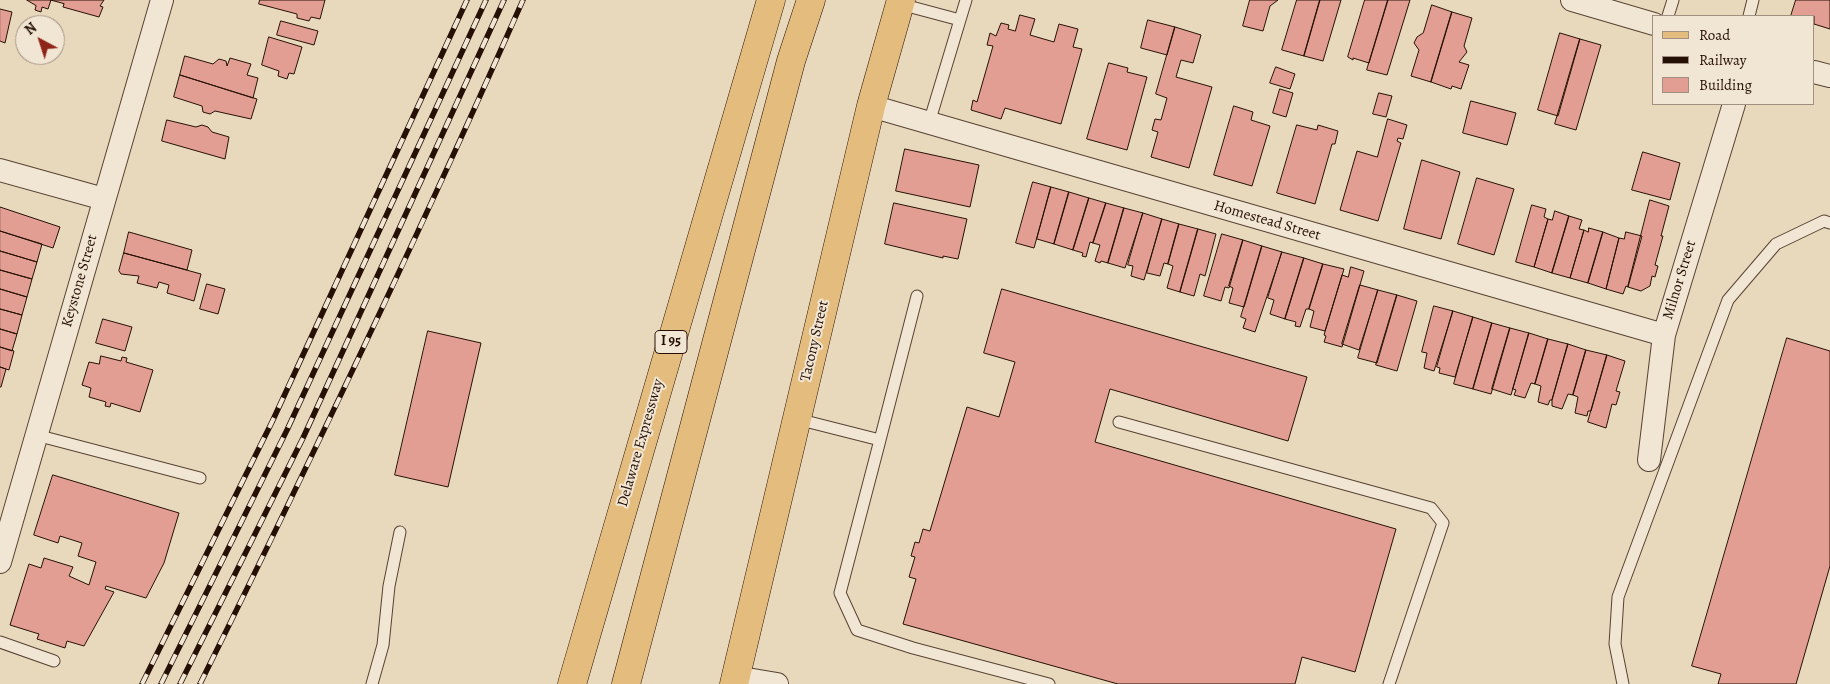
<!DOCTYPE html>
<html>
<head>
<meta charset="utf-8">
<style>
	body { margin:0 }
	#map { position:relative; width:1830px; height:684px; overflow:hidden; background:#e9d9bc; font-family:Alegreya,serif }
	canvas { display:block }
	.legend { position:absolute; left:1652px; top:15px; width:162px; height:90px; box-sizing:border-box; background:#f1e6d3; border:1px solid #a09081; margin:0; padding:6px 9px; list-style:none; font-size:15px; color:#261005 }
	.legend li { display:flex; align-items:center; gap:10px; height:25px }
	.legend b { width:25px; border:1px solid #a09081 }
	.north { position:absolute; left:15px; top:15px; width:50px; height:50px; box-sizing:border-box; background:#f1e6d3; border:1px solid #a09081; border-radius:50%; rotate:320deg; font-size:14px; font-weight:700; line-height:20px; text-align:center; color:#261005 }
	.north::after { content:''; display:block; margin:auto; width:18px; height:22px; background:#8f2418; clip-path:polygon(50% 0,100% 100%,50% 72%,0 100%) }
</style>
</head>
<body>
<div id="map">
<canvas width="1830" height="684"></canvas>
<ul class="legend">
<li><b style="height:6px;background:#e4bc7e"></b>Road</li>
<li><b style="height:6px;background:#261005"></b>Railway</li>
<li><b style="height:14px;background:#e29e92"></b>Building</li>
</ul>
<div class="north">N</div>
</div>
<script>
const context = document.querySelector('canvas').getContext('2d');
context.lineJoin = 'round';
function fill(path, color) { context.fillStyle = color; context.fill(path, 'evenodd'); }
function stroke(path, color, width, dash) { context.strokeStyle = color; context.lineWidth = width; context.lineCap = dash ? 'butt' : 'round'; context.setLineDash(dash || []); context.stroke(path); }
function write(font, color, halo, rows, align = 'center') {
  context.font = font + ' Alegreya,serif'; context.lineWidth = 4; context.setLineDash([]); context.textBaseline = 'middle'; context.strokeStyle = halo; context.fillStyle = color; for (const [text, x, y, turn = 0] of rows) {
    context.save(); context.translate(x, y); context.rotate((+turn || 0) * Math.PI / 180); context.textAlign = isNaN(turn) ? turn : align; if (halo) context.strokeText(text, 0, 0); context.fillText(text, 0, 0); context.restore();
  }
}
const building = new Path2D(`
	M27,0H51L48,9L42,7L41,12L35,10L36,6Z
	M51,0H104L100,6L103,7L99,17L63,7L64,4Z
	M260,0H325L320,19L311,17L309,21L297,18V14L259,4Z
	M1250,0H1278L1270,6L1263,31L1243,26Z
	M1297,0H1320L1304,56L1282,50Z
	M1320,0H1341L1323,61L1304,56Z
	M1365,0H1388L1369,63L1353,58V60L1348,57Z
	M1388,0H1410L1387,75L1367,70Z
	M1796,0H1830V29L1814,24V16H1791Z
	M1432,5L1452,12L1431,82L1411,76L1419,50L1414,43L1417,37L1423,33Z
	M0,9L12,12L5,43L0,41Z
	M1452,12L1472,18L1464,46L1467,52L1459,62L1469,65L1461,89L1452,86L1451,89L1431,82Z
	M1020,15L1035,19L1030,35L1054,42L1059,24L1078,29L1073,47L1082,49L1061,124L1005,108L1001,119L971,110L973,100L977,102L993,46L987,45L990,33L996,36L1001,23L1009,25L1008,29L1015,31Z
	M1148,20L1175,27L1167,55L1141,48Z
	M281,21L318,31L314,45L277,35Z
	M1175,27L1201,35L1193,63L1181,60L1176,77L1212,87L1189,168L1151,157L1158,132L1152,130L1155,119L1161,120L1167,98L1156,94Z
	M1560,33L1580,39L1558,116L1538,110Z
	M269,37L302,47L294,74L289,73L287,79L278,76L279,71L262,65Z
	M1580,39L1601,45L1576,130L1555,124Z
	M185,56L213,64L219,59L226,61L227,66L230,58L251,64L247,75L258,78L253,98L180,75Z
	M1109,63L1128,68L1127,72L1147,77L1127,150L1087,139Z
	M1276,67L1295,74L1290,89L1270,83Z
	M180,75L257,99L251,119L215,111L210,114L203,112L202,106L174,97Z
	M1280,89L1293,93L1286,117L1273,113Z
	M1379,93L1392,96L1386,117L1373,114Z
	M1471,101L1516,113L1507,145L1463,133Z
	M1234,106L1253,112L1251,120L1270,126L1252,186L1214,175Z
	M1388,119L1407,125L1403,139L1398,138L1397,141L1401,143L1378,221L1340,210L1357,151L1377,157Z
	M167,120L196,127L202,125L208,127L212,132L229,137L225,159L162,141Z
	M1297,125L1317,130L1318,125L1338,131L1335,144H1332L1315,204L1277,193Z
	M905,149L979,165L970,207L896,191Z
	M1643,152L1680,163L1670,200L1632,190Z
	M1422,160L1460,172L1441,239L1404,229Z
	M1477,178L1514,189L1494,255L1458,244Z
	M1033,182L1051,187L1034,248L1016,243Z
	M1051,187L1069,192L1054,244L1037,239Z
	M1069,192L1089,198L1073,250L1054,244Z
	M1089,198L1106,203L1093,243L1090,242L1086,257L1082,256L1083,253L1073,250Z
	M1650,200L1669,206L1661,236H1663L1655,265L1658,266L1655,277L1652,276L1650,286L1641,291L1628,287Z
	M894,203L967,219L958,259L943,256V258L885,244Z
	M1106,203L1124,208L1108,263L1101,261L1100,263L1095,261L1100,245L1093,243Z
	M1532,205L1546,209L1544,217L1548,219L1534,267L1516,262Z
	M0,207L60,227L53,248L0,231Z
	M1124,208L1143,213L1125,268L1108,263Z
	M1555,211L1569,216L1552,273L1534,267L1548,219L1552,220Z
	M1143,213L1162,219L1144,280L1131,276L1133,266L1128,265Z
	M1569,216L1582,220L1579,229L1584,230L1570,278L1552,273Z
	M1162,219L1179,224L1168,264L1164,263L1160,276L1147,273Z
	M1179,224L1198,229L1180,292L1167,288L1173,266L1168,264Z
	M1589,228L1603,232L1588,283L1570,278L1584,230L1588,232Z
	M1198,229L1216,234L1205,276L1200,274L1194,296L1180,292Z
	M0,231L42,244L37,262L0,251Z
	M129,232L192,250L187,270L124,253Z
	M1603,232L1619,238L1606,289L1588,283Z
	M1626,232L1642,236L1628,287L1626,286L1623,294L1606,289L1619,238L1624,239Z
	M1222,234L1243,240L1229,288L1225,287L1221,301L1204,296Z
	M1243,240L1262,246L1244,307L1229,303L1233,288L1229,286Z
	M1262,246L1282,252L1255,332L1243,328L1246,319L1241,317Z
	M0,251L37,262L32,279L0,270Z
	M1282,252L1304,258L1285,319L1270,314L1274,300L1268,298Z
	M124,253L201,274L194,301L167,293L169,285L159,282L157,288L137,283L139,276L121,274L119,271Z
	M1304,258L1323,264L1309,309H1306L1300,327L1295,326L1296,322L1285,319Z
	M1323,264L1344,269L1325,331L1310,327L1314,311L1309,309Z
	M1351,267L1364,271L1342,347L1324,342L1326,336L1324,335L1342,275L1348,277Z
	M0,270L32,279L27,297L0,289Z
	M207,284L225,289L218,314L200,309Z
	M1360,285L1378,290L1359,350L1342,344Z
	M0,289L27,297L22,315L0,309Z
	M1002,289L1307,377L1288,441L1110,389L1095,442L1396,529L1355,672L1302,657L1295,684H1118L903,624L916,579L909,577L915,557L911,556L915,542L919,543L923,529L930,531L967,407L999,417L1015,362L984,353Z
	M1378,290L1397,295L1377,363L1358,358Z
	M1397,295L1417,301L1397,371L1376,365Z
	M1434,306L1453,311L1434,371L1424,368L1427,353L1422,352Z
	M0,309L22,315L17,334L0,329Z
	M1453,311L1473,317L1455,377L1439,373L1440,368L1437,367Z
	M1473,317L1492,323L1473,389L1454,384Z
	M103,319L132,327L125,351L96,343Z
	M1492,323L1510,328L1491,394L1473,389Z
	M1510,328L1529,333L1511,395L1492,389Z
	M0,329L17,334L12,351L0,347Z
	M428,331L481,343L448,487L395,475Z
	M1529,333L1548,339L1535,384L1531,383L1525,398L1514,395L1516,390L1513,389Z
	M1787,338L1830,351V566L1796,684H1718L1721,674L1692,666Z
	M1548,339L1568,344L1552,400H1550L1548,405L1538,402L1541,386L1535,384Z
	M1568,344L1586,350L1573,395L1568,394L1562,409L1552,406V400Z
	M0,347L14,351L9,370L0,367Z
	M1586,350L1607,355L1591,411H1588L1587,416L1575,413L1578,397L1573,395Z
	M1607,355L1625,361L1616,391L1620,392L1616,405L1612,404L1606,428L1588,422Z
	M101,356L121,361L122,357L127,358L126,362L153,370L140,412L111,403L110,407L105,406L106,402L89,397L91,388L82,385L89,362L99,364Z
	M0,367L6,369L1,387H0Z
	M53,475L179,513L164,563L146,598L106,586L105,589L114,592L84,646L67,641L65,648L37,639L39,634L10,625L29,564L41,568L44,558L73,567L69,576L89,585L96,562L78,556L82,543L60,536L58,543L34,535Z`);
fill(building, '#e29e92');
stroke(building, '#261005', 1);
const service = new Path2D(`
	M900,4L960,20
	M1668,16L1673,0
	M1749,16L1753,0
	M929,123L966,0
	M797,419L880,440L917,296
	M1119,422L1431,508L1443,523L1389,684
	M36,435L200,478
	M880,440L840,593L857,630L913,648L1049,684
	M0,642L54,661
	M372,684L383,645L389,586L400,532
	M1623,684L1615,644L1618,597L1728,300L1776,244L1824,221L1830,223`);
const minor = new Path2D(`
	M1572,0L1654,24
	M1814,72L1830,76
	M871,106L1664,335
	M0,170L104,199
	M1649,460L1664,335L1734,104
	M0,562L162,0
	M735,677L777,684`);
const primary = new Path2D(`
	M734,684L871,106L901,0`);
const motorway = new Path2D(`
	M572,684L771,0
	M626,684L791,61L811,0`);
stroke(service, '#574233', 13);
stroke(minor, '#574233', 24);
stroke(primary, '#261005', 29);
stroke(motorway, '#261005', 29);
stroke(service, '#f1e6d3', 11);
stroke(minor, '#f1e6d3', 22);
stroke(primary, '#e4bc7e', 28);
stroke(motorway, '#e4bc7e', 28);
const rail = new Path2D(`
	M142,684L272,422L467,0
	M161,684L287,430L486,0
	M180,684L303,438L504,0
	M200,684C312,458 421,231 523,0`);
stroke(rail, '#261005', 5.5);
stroke(rail, '#f1e6d3', 4, [11]);
for (const [x, y, w] of [
	[671,342,32]
]) { const box = new Path2D(); box.roundRect(x - w / 2, y - 11.5, w, 23, 4); context.fillStyle = '#f1e6d3'; context.fill(box); stroke(box, '#261005', 1); }
write('bold 14px', '#261005', null, [
	["I 95",671,342]
]);
write('15px', '#261005', '#f1e6d3', [
	["Homestead Street",1267,221,16],
	["Milnor Street",1680,280,-73],
	["Keystone Street",80,281,-74],
	["Tacony Street",815,341,-77],
	["Delaware Expressway",641,443,-74]
]);
</script>
</body>
</html>
